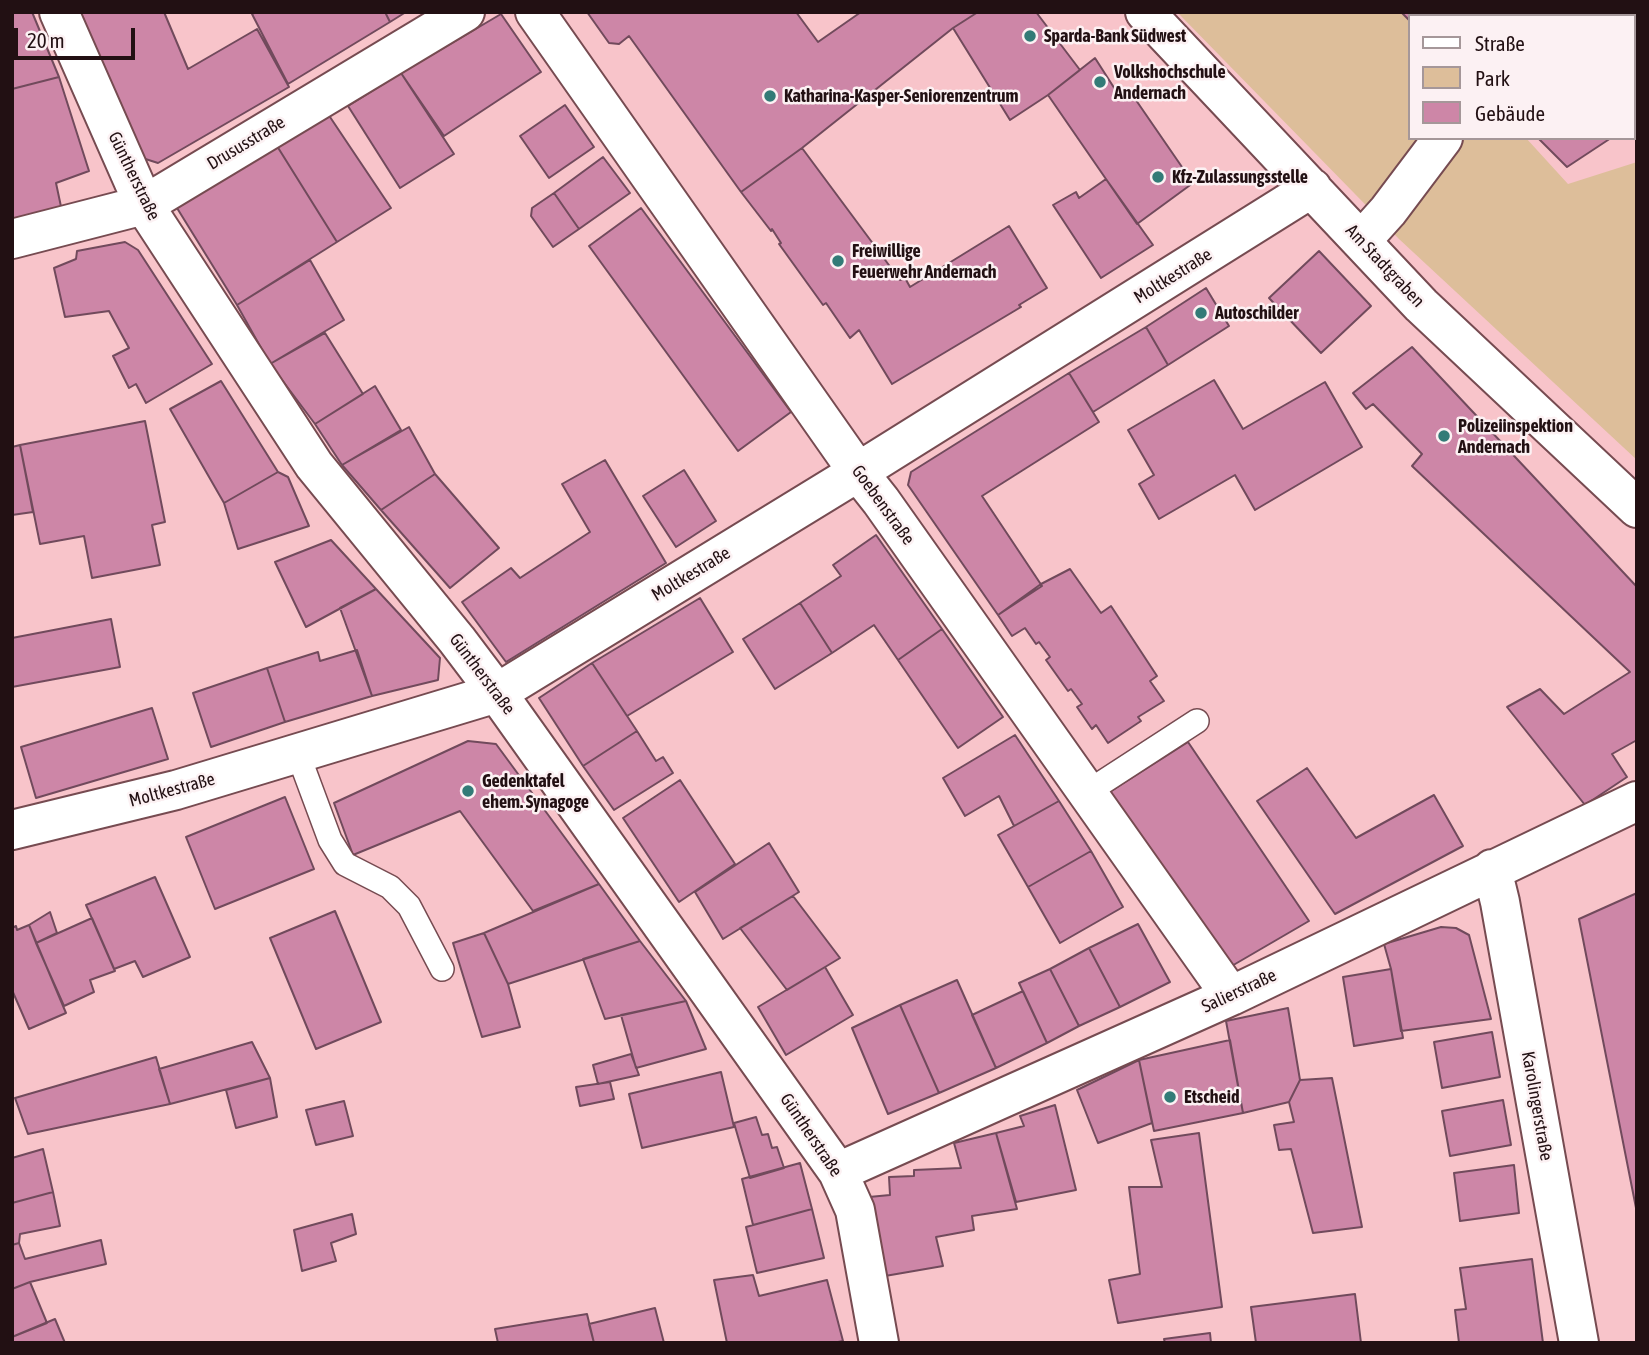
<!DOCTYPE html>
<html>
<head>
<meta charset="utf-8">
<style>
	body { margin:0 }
	#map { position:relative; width:1649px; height:1355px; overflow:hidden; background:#f8c4ca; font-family:"Asap Condensed",sans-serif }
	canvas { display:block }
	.frame { position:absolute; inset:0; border:14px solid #221013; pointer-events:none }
	.legend { position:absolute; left:1408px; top:14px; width:228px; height:126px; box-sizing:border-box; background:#fcf1f3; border:2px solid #a59799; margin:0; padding:9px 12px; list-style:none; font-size:21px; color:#221013 }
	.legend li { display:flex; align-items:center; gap:14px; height:35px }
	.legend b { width:35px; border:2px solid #a59799 }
	.scale { position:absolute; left:14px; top:28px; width:121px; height:32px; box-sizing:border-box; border:4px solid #221013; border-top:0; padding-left:9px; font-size:21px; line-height:24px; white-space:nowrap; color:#221013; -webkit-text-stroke:5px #fcf1f3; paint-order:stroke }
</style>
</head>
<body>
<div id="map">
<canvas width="1649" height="1355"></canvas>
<div class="frame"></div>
<ul class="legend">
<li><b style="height:9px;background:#fff"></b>Straße</li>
<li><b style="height:19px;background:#ddbe9a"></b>Park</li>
<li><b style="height:19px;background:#cd86a7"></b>Gebäude</li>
</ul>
<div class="scale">20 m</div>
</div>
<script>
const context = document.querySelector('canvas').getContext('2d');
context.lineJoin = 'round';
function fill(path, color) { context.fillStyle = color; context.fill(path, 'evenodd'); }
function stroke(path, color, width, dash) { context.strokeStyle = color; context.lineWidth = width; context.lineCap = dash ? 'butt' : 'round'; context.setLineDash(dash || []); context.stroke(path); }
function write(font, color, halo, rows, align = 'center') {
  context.font = font + ' "Asap Condensed",sans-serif'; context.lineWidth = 5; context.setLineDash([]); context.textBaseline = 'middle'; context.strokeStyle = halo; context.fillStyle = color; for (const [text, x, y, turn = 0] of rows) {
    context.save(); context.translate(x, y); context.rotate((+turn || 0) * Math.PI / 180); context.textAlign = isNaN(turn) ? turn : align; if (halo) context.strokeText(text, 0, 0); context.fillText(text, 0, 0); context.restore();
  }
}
fill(new Path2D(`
	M1177,12H1401L1409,20V138H1526L1568,184L1637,162V460L1399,239Z`), '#ddbe9a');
const building = new Path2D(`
	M12,12H32L59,77L12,89Z
	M80,12H164L188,69L257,29L289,87L158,163L136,156Z
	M256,12H385L390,22L288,84L252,14Z
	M385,12H406L390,22Z
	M587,12H796L818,42L861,12H978L953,28L802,148L741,192L629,36L619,44L609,43Z
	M978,12H1036L1080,70L1048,95L1010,120L953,28Z
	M1401,12H1479L1483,16H1409V20Z
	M501,14L541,72L444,136L401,73Z
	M1095,58L1120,97L1129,90L1193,183L1137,224L1048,95Z
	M401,73L454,154L400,188L348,106Z
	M59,77L89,171L56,183L63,216L12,228V89Z
	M565,105L594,147L549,178L520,136Z
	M328,114L391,208L337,242L277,146Z
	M1538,138H1611L1567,167Z
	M277,146L337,242L237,305L177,208Z
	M802,148L900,280L905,278L910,287L1009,226L1047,288L1019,305L1021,307L892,384L859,330L850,338L826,303L823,305L779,244L781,243L772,229L771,231L741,192Z
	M603,157L630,193L579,229L554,193Z
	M1106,179L1153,245L1101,278L1053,205L1076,192L1079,198Z
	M554,193L579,229L553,247L531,216L532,208Z
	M641,208L791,412L738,451L589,246Z
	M125,242L138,250L212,364L146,403L136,384L129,388L113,356L129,348L109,311L65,317L54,268L76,259L77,251Z
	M1319,251L1371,306L1321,353L1269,298Z
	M310,260L344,320L270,364L237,305Z
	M1206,288L1229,326L1168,365L1146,327Z
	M1146,327L1168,365L1093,412L1069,373Z
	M325,333L363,394L315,424L270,364Z
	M1412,347L1637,587V740L1612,754L1627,777L1585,805L1507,707L1540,689L1564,714L1630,672L1412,466L1422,454L1373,404L1366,409L1353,393Z
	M1069,373L1099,422L982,496L1042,586L998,615L908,485L911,472Z
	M1214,380L1243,429L1325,382L1362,447L1255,510L1235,475L1159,519L1139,484L1154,475L1128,430Z
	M221,381L278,472L224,503L170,409Z
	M375,386L401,430L342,465L315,424Z
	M145,421L165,522L152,525L160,565L92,578L84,536L40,544L20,445Z
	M409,427L435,474L381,510L342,465Z
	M20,445L33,512L12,515V447Z
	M605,460L666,563L506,662L462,602L511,568L520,578L590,532L562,484Z
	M684,470L716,521L676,547L643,496Z
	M278,472L288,477L309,526L238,549L224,503Z
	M435,474L499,548L450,588L381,510Z
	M876,535L942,629L898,660L874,625L832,653L800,603L841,576L833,565Z
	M331,540L376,589L306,627L275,562Z
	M1070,569L1101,613L1111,606L1157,676L1150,681L1164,701L1138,717L1141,721L1108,743L1096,725L1092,729L1077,707L1082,704L1071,689L1068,691L1046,660L1050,657L1039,642L1036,644L1025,628L1012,636L998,615L1041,584Z
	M376,589L440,658L438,680L372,696L340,608Z
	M700,598L733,652L627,716L592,663Z
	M800,603L832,653L775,689L743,639Z
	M111,619L120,667L12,687V638Z
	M942,629L1003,717L958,748L898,660Z
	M357,650L372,696L285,722L267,668L318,652L320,661Z
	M592,663L637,731L583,766L539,698Z
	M267,668L285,722L211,747L193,693Z
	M152,708L168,759L36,798L21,747Z
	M637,731L656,761L663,757L673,773L614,810L583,766Z
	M1015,735L1059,801L1014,826L999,796L965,816L943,778Z
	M468,741L496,744L599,884L533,911L460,811L353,855L334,803Z
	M1188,742L1309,921L1230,967L1105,795Z
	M1307,768L1356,838L1434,795L1463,846L1335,914L1257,801Z
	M680,780L735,864L679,902L623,818Z
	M285,797L314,869L215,909L186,837Z
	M1059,801L1091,851L1028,887L998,835Z
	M769,843L799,892L723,939L695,892Z
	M1091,851L1123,907L1060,943L1028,887Z
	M155,877L190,957L143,977L135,961L114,969L86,905Z
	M599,884L640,941L508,984L484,933Z
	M1637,893V1213L1579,919Z
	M793,896L840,958L787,990L740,928Z
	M335,911L381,1022L316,1049L270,938Z
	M50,912L57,933L36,943L29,925Z
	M92,918L115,971L90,980L94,992L64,1006L36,943Z
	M1138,924L1170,982L1120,1007L1089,948Z
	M29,925L66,1013L29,1029L12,990V928L16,926L17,930Z
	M1441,927L1456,928L1469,935L1491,1019L1401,1031L1391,969L1384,944Z
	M484,933L508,984L520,1027L482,1037L453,943Z
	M640,941L686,1001L605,1019L583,959Z
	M1089,948L1120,1007L1079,1026L1050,969Z
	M825,967L853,1015L786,1055L758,1007Z
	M1050,969L1079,1026L1047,1043L1019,983Z
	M1391,969L1403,1038L1354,1046L1343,977Z
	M957,980L996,1068L939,1093L900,1005Z
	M1023,991L1047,1043L996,1068L972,1015Z
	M686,1001L706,1049L636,1068L621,1015Z
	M900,1005L939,1093L888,1114L852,1028Z
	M1288,1008L1300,1080L1289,1102L1243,1113L1226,1021Z
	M1492,1032L1500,1077L1442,1088L1434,1042Z
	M1230,1040L1243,1113L1154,1131L1139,1060Z
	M252,1042L270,1078L170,1104L159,1069Z
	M631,1054L639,1075L598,1084L593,1065Z
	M156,1057L170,1104L28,1134L15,1098Z
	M1139,1060L1152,1123L1098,1143L1077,1090Z
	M721,1072L734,1127L642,1148L629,1094Z
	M270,1078L277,1117L236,1128L226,1090Z
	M1332,1078L1362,1227L1313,1233L1291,1149L1279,1150L1274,1125L1294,1122L1289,1102L1300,1080Z
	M610,1082L614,1099L580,1106L576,1087Z
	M1503,1100L1511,1145L1450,1156L1442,1111Z
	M344,1101L353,1136L316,1145L306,1110Z
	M1055,1105L1076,1190L1016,1202L996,1133L1024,1126L1020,1116Z
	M756,1117L762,1135L768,1134L772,1148L777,1147L784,1168L750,1178L734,1123Z
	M996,1133L1017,1209L972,1216L974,1230L936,1237L943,1266L885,1276L869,1197L890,1195L889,1177L914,1176V1170L961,1168L954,1143Z
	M1199,1133L1222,1307L1118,1323L1109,1280L1140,1274L1129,1187H1162L1151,1140Z
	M43,1149L53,1192L12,1203V1158Z
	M800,1163L812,1209L753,1225L742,1179Z
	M1514,1165L1519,1213L1460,1221L1454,1173Z
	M53,1192L60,1226L20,1234L19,1243L12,1245V1203Z
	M812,1209L824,1258L757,1273L746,1227Z
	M352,1214L356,1234L331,1243L336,1261L302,1271L294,1230Z
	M101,1240L106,1264L30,1282L12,1289V1245L19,1243L25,1259Z
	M1532,1259L1543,1343H1459L1455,1310L1466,1309L1460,1268Z
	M753,1275L759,1296L827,1280L843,1341L833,1343H727L714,1280Z
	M30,1282L47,1323L12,1337V1289Z
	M1355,1294L1361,1343H1256L1251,1307Z
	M655,1308L664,1343H594L589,1324Z
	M587,1314L594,1343H498L495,1329Z
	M55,1319L65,1343H12V1337Z
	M1210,1333L1211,1343H1165L1164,1339Z`);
fill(building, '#cd86a7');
stroke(building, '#714a5c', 2);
const lane = new Path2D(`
	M298,754L330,840L345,864L390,887L409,906L442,969
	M1086,793L1197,721`);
const street = new Path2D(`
	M59,12L144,205L314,465L457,640L497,693L838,1172L855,1210L879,1343
	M535,12L858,472L881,501L1231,996
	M1145,12L1421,305L1637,508
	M1528,12L1538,16
	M1565,16L1577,12
	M12,239L144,205L465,12
	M1361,241L1388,211L1443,138
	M12,830L176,790L497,693L858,472L1312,188
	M1492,869L1500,902L1579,1343
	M838,1172L1231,996L1637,801`);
stroke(lane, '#764b51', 26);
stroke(street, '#764b51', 42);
stroke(lane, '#fff', 23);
stroke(street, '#fff', 38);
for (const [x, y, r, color] of [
	[1030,36,7,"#337b77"],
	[1100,82,7,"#337b77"],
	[770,96,7,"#337b77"],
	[1158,177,7,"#337b77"],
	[838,261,7,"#337b77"],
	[1201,313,7,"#337b77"],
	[1444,436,7,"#337b77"],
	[468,791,7,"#337b77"],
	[1170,1097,7,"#337b77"]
]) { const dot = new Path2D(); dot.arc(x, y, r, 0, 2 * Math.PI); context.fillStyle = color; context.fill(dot); stroke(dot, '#fcf1f3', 2.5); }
write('bold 18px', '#221013', '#fcf1f3', [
	["Sparda-Bank Südwest",1044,36],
	["Volkshochschule",1114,72],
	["Andernach",1114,93],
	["Katharina-Kasper-Seniorenzentrum",784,96],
	["Kfz-Zulassungsstelle",1172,177],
	["Freiwillige",852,251],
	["Feuerwehr Andernach",852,272],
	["Autoschilder",1215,313],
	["Polizeiinspektion",1458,426],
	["Andernach",1458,447],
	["Gedenktafel",482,781],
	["ehem. Synagoge",482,802],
	["Etscheid",1184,1097]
], 'left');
write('18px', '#221013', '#fcf1f3', [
	["Drususstraße",246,143,-31],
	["Güntherstraße",134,176,64],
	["Am Stadtgraben",1385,266,47],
	["Moltkestraße",1173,276,-32],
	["Goebenstraße",883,505,54],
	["Moltkestraße",691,574,-31],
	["Güntherstraße",482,674,53],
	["Moltkestraße",172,790,-15],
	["Salierstraße",1239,991,-25],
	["Karolingerstraße",1537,1106,80],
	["Güntherstraße",811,1135,56]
]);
</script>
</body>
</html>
